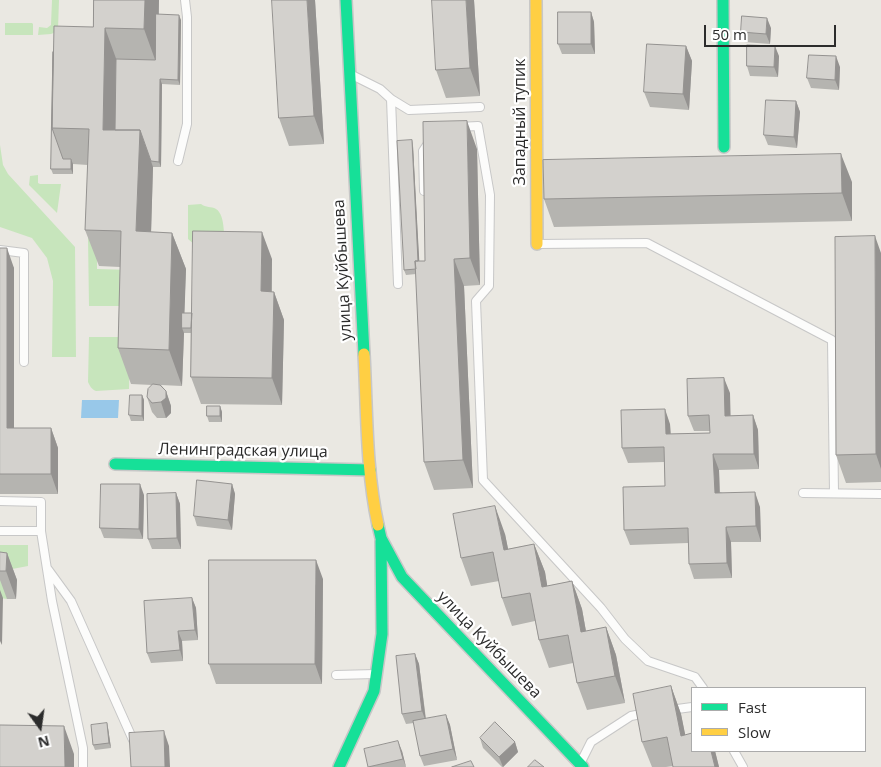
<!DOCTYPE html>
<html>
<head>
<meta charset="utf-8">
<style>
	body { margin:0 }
	#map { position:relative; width:881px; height:767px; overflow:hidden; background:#eae8e2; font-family:"Open Sans",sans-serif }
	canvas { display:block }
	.legend { position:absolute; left:691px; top:687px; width:175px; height:65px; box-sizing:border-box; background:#fff; border:1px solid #ababab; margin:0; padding:6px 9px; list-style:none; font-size:15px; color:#2c2c2c }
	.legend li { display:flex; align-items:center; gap:10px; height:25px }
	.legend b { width:25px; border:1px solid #ababab }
	.north { position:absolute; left:15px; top:702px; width:50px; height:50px; -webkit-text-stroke:4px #fff; paint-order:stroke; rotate:166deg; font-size:14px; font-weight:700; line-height:20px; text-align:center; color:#2c2c2c }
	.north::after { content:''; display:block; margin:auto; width:18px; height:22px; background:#2c2c2c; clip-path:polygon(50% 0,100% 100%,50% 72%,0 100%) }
	.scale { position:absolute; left:704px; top:25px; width:132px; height:22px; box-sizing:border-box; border:2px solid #2c2c2c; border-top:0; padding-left:6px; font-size:15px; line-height:18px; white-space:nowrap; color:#2c2c2c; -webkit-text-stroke:4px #fff; paint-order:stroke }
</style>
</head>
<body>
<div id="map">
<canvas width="881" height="767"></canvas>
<ul class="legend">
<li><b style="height:6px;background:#16e098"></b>Fast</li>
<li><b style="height:6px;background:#ffcf43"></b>Slow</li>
</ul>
<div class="north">N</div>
<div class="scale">50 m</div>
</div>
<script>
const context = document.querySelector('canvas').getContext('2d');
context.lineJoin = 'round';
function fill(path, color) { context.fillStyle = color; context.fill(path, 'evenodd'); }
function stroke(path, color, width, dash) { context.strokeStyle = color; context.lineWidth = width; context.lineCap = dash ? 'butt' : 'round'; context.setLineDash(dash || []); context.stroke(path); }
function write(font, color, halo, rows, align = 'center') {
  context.font = font + ' "Open Sans",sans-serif'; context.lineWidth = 4.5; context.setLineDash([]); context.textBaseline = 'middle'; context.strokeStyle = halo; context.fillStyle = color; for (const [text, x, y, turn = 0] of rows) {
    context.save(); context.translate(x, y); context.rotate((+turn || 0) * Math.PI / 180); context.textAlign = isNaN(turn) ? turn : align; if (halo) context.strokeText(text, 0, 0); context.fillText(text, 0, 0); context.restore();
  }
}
fill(new Path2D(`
	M52,0H59L58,29L56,32L51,34L38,35L39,27L47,28L51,25Z
	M5,23H32L33,24V35H5Z
	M0,145L3,165L8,174L75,247L76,357H52L53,281L47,258L32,238L0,227Z
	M38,175V183L40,184H61L57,213L29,185L30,176Z
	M201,204C206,208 211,206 216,209C226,215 224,242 224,252L204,253L188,239V205Z
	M97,229V269L131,270L130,306H89L88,238L91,233Z
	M89,337H130L129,389L96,391C91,389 90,386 88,382Z
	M0,545H28V566L7,570L17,580H8L7,599L0,598Z`), '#c7e5bc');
fill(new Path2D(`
	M82,400H119L118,418H81Z`), '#98c8e9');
const lane = new Path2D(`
	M354,76L380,89L391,99L409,110L480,107
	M391,99L398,284
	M458,127L478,126L490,195L489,286L476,301L483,480L601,608L625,639L648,661L695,677L703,688
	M178,161L187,124V17L185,0
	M424,191L423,151L429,142
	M538,244L647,243L832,340L834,493
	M0,250L24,253V362
	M803,493L881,494
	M0,501L41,502V531L52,601L83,748V767
	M0,531H41
	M47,568L71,601L133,740
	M336,675L375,674
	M670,710L692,707
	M734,751L743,767
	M581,762L591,742L631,716L646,713`);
const fast = new Path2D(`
	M346,0L364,354
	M723,0L724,147
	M115,464L370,470
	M378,525L381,538L402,577L583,767
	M339,767L374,691L382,634L381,541`);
const slow = new Path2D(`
	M536,0L537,244
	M364,354C367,410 366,470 378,525`);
stroke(lane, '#c7c7c7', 10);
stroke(fast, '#c7c7c7', 14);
stroke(slow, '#c7c7c7', 14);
stroke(lane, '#fcfcfb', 8);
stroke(fast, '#16e098', 11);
stroke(slow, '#ffcf43', 11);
fill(new Path2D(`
	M94,0H159V15L181,20L180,85L162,84L161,167H153L151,232L172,233L186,269L184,313H192L272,259V292H274L284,320L282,405L201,404L191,377V333H184L182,386L161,385L166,391L171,406V413L166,418H157L152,412L147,397L152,385L131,384L118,348L120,267L99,266L85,230L88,165L73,164V174H53L51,169L53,52L93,27Z
	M315,0L324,144L289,146L279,118Z
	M474,0L480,96L446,98L436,70Z
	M591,12L594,22L595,54H562L558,44Z
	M771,28L770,44L744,42L741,32Z
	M686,46L692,61L689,110L650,107L644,92Z
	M779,56L778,77L750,76L747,66Z
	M840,67L839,90L811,88L807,78Z
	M796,101L800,112L797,148L768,145L764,135Z
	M412,140L413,146L419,261H425L477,149L480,285L464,286L473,488L434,490L424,462L416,274L406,275L404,270Z
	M852,182V221L554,227L544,199Z
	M0,248L14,268V428H51L58,448V494H0Z
	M881,253V482L846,483L836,455Z
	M730,393V416L753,415L758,430L759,469L719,470L720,492L760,507L761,542H731L732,578L694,579L689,564L688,543L630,545L624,530L665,486L664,462L628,463L622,448L670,424L671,434L710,433V431H694L688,416Z
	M142,395L144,400V421H131L129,415Z
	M220,406L222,412V422H209L207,416Z
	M232,484L235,494L232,530L197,526L194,516Z
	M176,493L180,504L181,549H152L148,539Z
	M144,495L143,539L104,538L100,528Z
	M505,534L508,549L534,544L545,572L547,586L572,581L582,609L586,631L606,627L616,655L625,703L587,710L577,683L573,663L549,668L539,640L535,621L512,626L502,598L499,581L471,586L461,558Z
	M0,552L7,553L17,580L16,599H7L0,580Z
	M323,579L322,684H216L209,664Z
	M192,598L196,608L198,640L182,641L183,661L151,663L147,653Z
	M415,654L419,664L426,719L446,715L450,725L457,760L424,766L420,756L414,723L406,724L402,714Z
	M671,686L681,714L685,735L692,751H715L719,767H673V766L666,767H652L642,742Z
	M107,723L108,728L111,748L95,750L93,745Z
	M480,738L515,742L518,752L503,767H502L483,748Z
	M402,751L406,767H368Z`), '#b5b4b0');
fill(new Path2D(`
	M145,0H159L157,65L144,29Z
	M307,0H315L324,144L314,116Z
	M466,0H474L480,96L470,68Z
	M591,12L594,22L595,54L591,44Z
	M179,15L181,20L180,85L178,80Z
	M767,18L771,28L770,44L766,34Z
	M105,28L118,64L116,161L103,130Z
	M686,46L692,61L689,110L683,94Z
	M775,46L779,56L778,77L774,67Z
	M836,56L840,67L839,90L835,80Z
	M160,79L162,84L161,167L159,162Z
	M796,101L800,112L797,148L794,137Z
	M467,121L477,149L480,285L470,258Z
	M140,130L153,167L150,268L136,231Z
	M412,140L413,146L420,274L418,269Z
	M841,154L852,182V221L842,193Z
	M71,159L73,164V174L71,169Z
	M262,232L272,259L271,319L261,291Z
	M172,233L186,269L184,328H182L184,333L182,386L169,350Z
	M875,236L881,253V469L876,454Z
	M7,248L14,268V448L7,428Z
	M454,259L464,286L473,488L463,460Z
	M274,292L284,320L282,405L272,378Z
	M724,378L730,393L731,431L725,416Z
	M166,391L171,406V413L166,418L161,402Z
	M142,395L144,400V421L142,416Z
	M220,406L222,412V422L220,416Z
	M665,409L670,424L671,449L666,434Z
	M753,415L758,430L759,469L754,454Z
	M51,428L58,448V494L51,474Z
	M713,454L719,470L720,508L715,493Z
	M140,484L144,495L143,539L139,529Z
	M232,484L235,494L232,530L228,520Z
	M755,492L760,507L761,542L756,526Z
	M176,493L180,504L181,549L177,538Z
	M495,506L505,534L514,578L504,550Z
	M726,527L731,542L732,578L727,563Z
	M534,544L545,572L552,615L542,587Z
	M7,553L17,580L16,599L6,571Z
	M316,560L323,579L322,684L315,664Z
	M572,581L582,609L591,660L581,632Z
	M0,590L3,598L2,645L0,641Z
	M192,598L196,608L198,640L195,630Z
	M606,627L616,655L625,703L615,676Z
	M178,631L182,641L183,661L180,650Z
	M415,654L419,664L426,722L422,711Z
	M671,686L681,714L691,763L681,736Z
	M446,715L450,725L457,760L453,749Z
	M107,723L108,728L111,748L109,743Z
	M64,726L74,754V767H65Z
	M164,731L169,746L170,767H165Z
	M398,741L402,751L406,767L403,759Z
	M515,742L518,752L503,767L499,757Z
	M711,751H715L719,767H715Z`), '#949290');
const building = new Path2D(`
	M94,0H145L144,29L105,28L103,130H140L136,231L172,233L169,350L118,348L121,231L85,230L89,129L52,128L54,26L93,27Z
	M272,0H307L314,116L279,118Z
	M432,0H466L470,68L436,70Z
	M558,12H591V44H558Z
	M156,14L179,15L178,80L160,79L159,162L151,161L140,130H115L116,59L155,60Z
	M742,16L767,18L766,34L741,32Z
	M647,44L686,46L683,94L644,92Z
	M747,45L775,46L774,67L747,66Z
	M53,52L52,128L63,159H71V169H51Z
	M809,55L836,56L835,80L807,78Z
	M766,100L796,101L794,137L764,135Z
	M467,121L470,258L454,259L463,460L424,462L415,261H425L423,122Z
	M412,140L418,261H415L416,269L404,270L397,141Z
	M841,154L842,193L544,199L543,160Z
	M193,231L262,232L261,291L274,292L272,378L191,377Z
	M875,236L876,454L836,455L835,237Z
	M0,248H7V428H51V474H0Z
	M182,313H192L191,328H182Z
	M724,378L725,416L753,415L754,454H713L715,493L755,492L756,526L726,527L727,563L689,564L688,528L624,530L623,487L665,486L664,447L622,448L621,410L665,409L666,434L710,433L709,415L688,416L687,379Z
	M153,384L160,385L166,391V398L161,402L152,403L147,397L148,389Z
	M130,395H142V416L129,415Z
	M207,406H220V416H207Z
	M197,480L232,484L228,520L194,516Z
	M101,484H140L139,529L100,528Z
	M176,493L177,538L148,539L147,494Z
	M495,506L504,550L534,544L542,587L572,581L581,632L606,627L615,676L577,683L568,635L539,640L530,593L502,598L493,552L461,558L453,514Z
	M0,552L7,553L6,571H0Z
	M209,560H316L315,664H209Z
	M192,598L195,630L178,631L180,650L147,653L144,601Z
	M415,654L422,711L402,714L396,656Z
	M671,686L681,736L692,733V751H711L715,767H673L667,737L642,742L633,694Z
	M446,715L453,749L420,756L413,721Z
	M495,722L515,742L499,757L480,738Z
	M107,723L109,743L93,745L91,725Z
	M0,725L64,726L65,767H0Z
	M164,731L165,767H131L129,733Z
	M398,741L403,759L368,767L364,749Z
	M535,760L544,767H528Z
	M471,761L474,767H452Z`);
fill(building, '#d3d1cd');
stroke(building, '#949290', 1);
write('16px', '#2c2c2c', '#fff', [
	["Западный тупик",520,122,-90],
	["улица Куйбышева",343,270,-93],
	["Ленинградская улица",243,451,1],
	["улица Куйбышева",489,645,46]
]);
</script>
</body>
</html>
